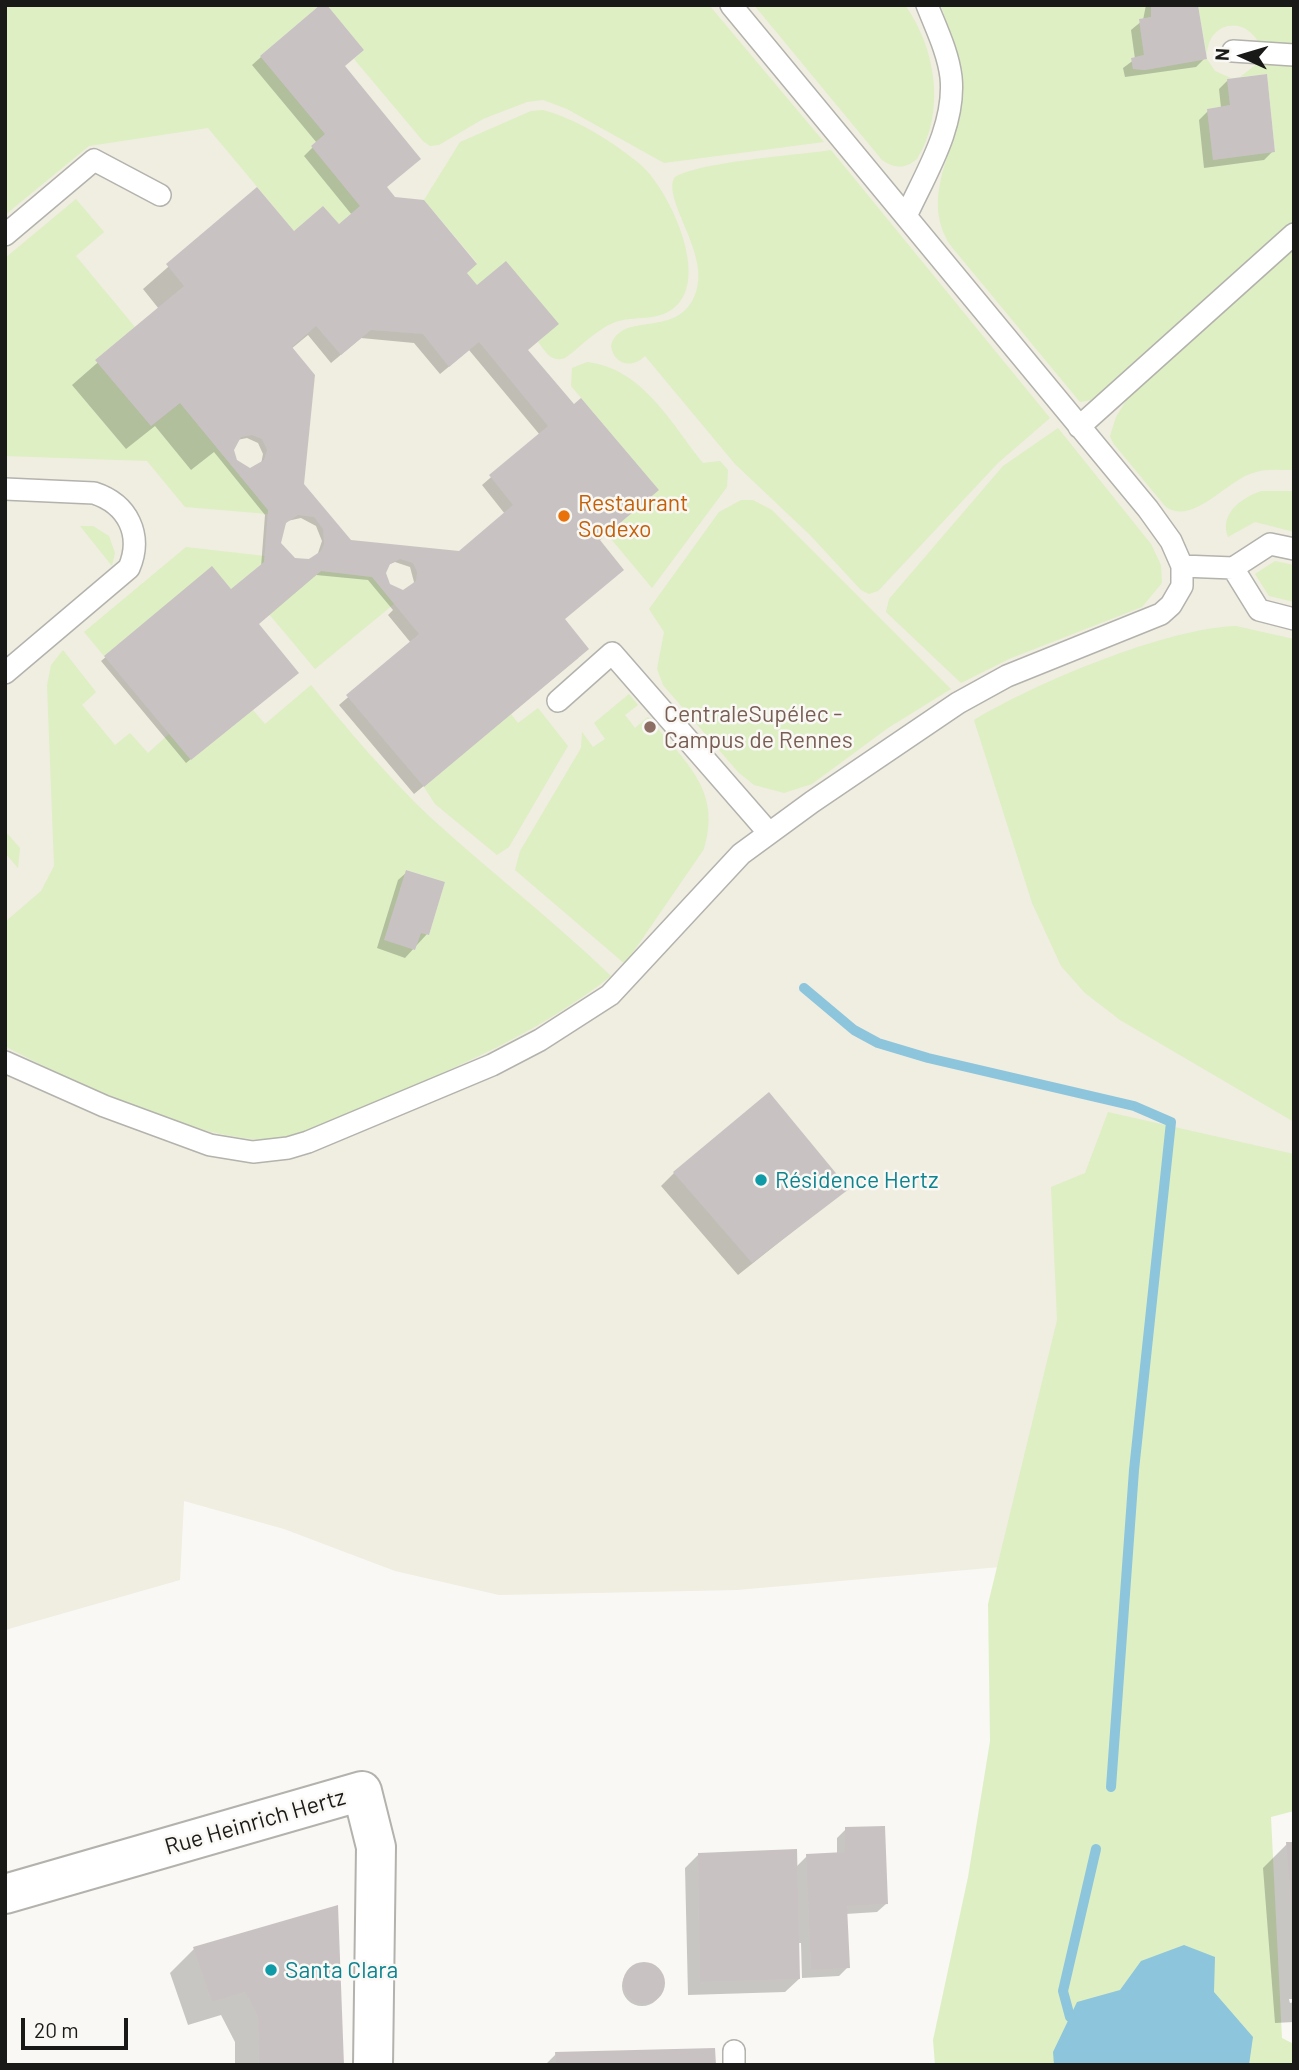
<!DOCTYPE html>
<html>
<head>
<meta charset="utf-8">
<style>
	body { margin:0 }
	#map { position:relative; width:1299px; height:2070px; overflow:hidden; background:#f9f8f4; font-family:Barlow,sans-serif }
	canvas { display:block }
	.frame { position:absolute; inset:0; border:7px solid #191918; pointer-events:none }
	.north { position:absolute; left:1208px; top:21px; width:70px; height:70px; -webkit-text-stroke:5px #f9f8f4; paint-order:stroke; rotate:274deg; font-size:19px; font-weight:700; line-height:28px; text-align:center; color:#191918 }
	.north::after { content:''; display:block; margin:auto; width:24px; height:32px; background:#191918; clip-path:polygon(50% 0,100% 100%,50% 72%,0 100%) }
	.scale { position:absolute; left:21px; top:2018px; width:107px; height:32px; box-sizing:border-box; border:4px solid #191918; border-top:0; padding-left:9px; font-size:21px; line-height:24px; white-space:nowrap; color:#191918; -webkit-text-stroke:5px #f9f8f4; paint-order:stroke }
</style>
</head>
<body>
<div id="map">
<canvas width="1299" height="2070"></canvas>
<div class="frame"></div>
<div class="north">N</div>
<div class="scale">20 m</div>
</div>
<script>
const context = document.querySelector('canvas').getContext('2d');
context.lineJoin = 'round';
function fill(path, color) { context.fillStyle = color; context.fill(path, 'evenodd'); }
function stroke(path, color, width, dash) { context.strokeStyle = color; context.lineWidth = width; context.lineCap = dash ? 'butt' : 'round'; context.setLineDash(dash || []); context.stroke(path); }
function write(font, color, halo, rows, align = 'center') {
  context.font = font + ' Barlow,sans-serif'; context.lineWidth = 5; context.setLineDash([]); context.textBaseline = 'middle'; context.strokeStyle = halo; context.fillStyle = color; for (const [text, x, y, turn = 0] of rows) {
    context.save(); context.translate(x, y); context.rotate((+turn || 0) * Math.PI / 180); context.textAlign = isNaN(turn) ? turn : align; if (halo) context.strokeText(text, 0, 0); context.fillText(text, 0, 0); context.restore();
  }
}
fill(new Path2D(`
	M5,5H1294V1766L1000,1567L737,1590L499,1595L395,1571L284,1529L184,1501L180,1580L5,1630Z`), '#f0ede1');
fill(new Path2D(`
	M5,5H320L260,56L325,134L311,146L360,206L339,224L323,206L294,231L208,128L89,146L5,215Z
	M327,5H709L824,142L664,163L567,109L543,100L527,102L483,119L439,145L430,146L423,141L354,59L364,50Z
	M754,5H905C936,48 946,112 917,159C905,169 895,169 882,160Z
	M941,5H1151V17L1139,20L1144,55L1131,58L1133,69L1145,70L1207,59L1215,71L1231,78L1227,79L1230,105L1207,109L1213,160L1275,151L1267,74L1240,77L1258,63L1294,65V226L1093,400L1080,402L951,246C916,194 963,143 962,89C962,62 949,31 941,5Z
	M1198,5H1294V44L1259,43C1243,14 1207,23 1207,56Z
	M543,110C575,118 615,143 641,165C668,189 708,272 678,304C659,324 635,314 613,323C596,330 580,347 565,358C551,363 546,352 538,342L558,324L477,285L467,273L477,263L424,200L460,142L531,111Z
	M831,150L1050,418L998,463L878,591L869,594L861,590L810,535L735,464L645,356C632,369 614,365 611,346C621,309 680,341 696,292C710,254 663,201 674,178C694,162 800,155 831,150Z
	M76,199L104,232L76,256L135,327L95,360L151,426L180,403L268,510V514L185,507L147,461L5,456V258Z
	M1294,244V470C1279,470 1264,468 1250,474C1225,483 1190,527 1165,506L1113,443L1110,436L1116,417L1130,394Z
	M587,362C642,368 671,423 703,463L720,461L728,470L727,487L652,588L607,534L659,490L571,386L572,368Z
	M1058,428L1151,544L1161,565L1162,583L1142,607L1009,659L961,683L886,612L889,599L1003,466Z
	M1261,491H1294V532L1255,522L1228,537C1219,514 1241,498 1261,491Z
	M741,500H753L772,510L951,689L888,728L812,784L784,793L754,785L738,772L663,685L657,669L664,632L649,609L719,512Z
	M80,526H93L109,536L115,553L112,566Z
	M186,547L265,556L264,562L231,589L212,567L104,656L84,632Z
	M1275,561L1294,565V602L1269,596L1255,574Z
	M321,571L372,577L394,604L315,669L269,614Z
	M1236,626L1294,639V1122L1120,1020L1085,993L1061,966L1032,903L974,720C1035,683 1166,628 1236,626Z
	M63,650L96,692L82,705L115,745L130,733L148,753L169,734L191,760L253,710L265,724L311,685C349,731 387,776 430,817C489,871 553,920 611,976C539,1033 457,1067 373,1103C335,1119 295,1142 253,1139C185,1134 65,1079 5,1046V922L41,891L54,866L47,685L51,665ZM407,870L445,882L429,935L421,933L415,950L385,939Z
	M629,694L638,705L625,715L635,728L648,717C683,760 723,789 704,849L625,964L515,870L520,851L581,748L582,732L593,747L605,739L594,723Z
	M538,708L568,746L509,847L497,855L435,804L424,787L511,714L518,723Z
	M5,831L20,848L18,868L5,853Z
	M1108,1112L1294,1154V1811L1271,1817L1282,2038L1294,2044V2065H935L933,2040L968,1877L990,1741L988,1604L1057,1320L1051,1187L1085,1173Z`), '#deefc4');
fill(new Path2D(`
	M1184,1945L1215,1957L1214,1992L1253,2037L1249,2065H1054L1053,2052L1077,2002L1120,1990L1141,1961Z`), '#8cc5dc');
fill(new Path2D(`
	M1146,5H1196L1205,58L1196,67L1125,77L1123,68L1135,59L1131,30L1143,20Z
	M261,57L343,67L386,188L465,274L527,350L598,541L563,620L578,658L414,794L339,705L411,643L388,615L393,610L368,580L316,575L257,624L293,677L186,763L101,661L212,569L230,592L261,567L265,515L214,452L191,470L155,426L126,449L72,385L159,309L143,289L257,189L294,233L338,227L352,215L304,156L317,143L252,65ZM308,335L331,363L361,338L414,343L440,374L469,350L540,435L482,485L505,514L460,552L350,542L302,485L291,349ZM247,438L258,443L263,454L261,464L250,470L235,461L232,450L237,440ZM301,518L316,526L322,541L317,556L301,562L283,551L279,536L287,521ZM395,562L410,567L414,582L411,588L398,592L388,585L384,573L388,565Z
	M1228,80L1273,151L1264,160L1204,168L1199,120L1208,111L1221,108L1219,89Z
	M407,872L427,934L405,958L377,948L398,880Z
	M674,1173L846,1189L738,1275L661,1186Z
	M846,1829L886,1904L877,1912L846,1914L848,1967L839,1976L802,1978L801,1943H798L799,1979L785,1992L688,1995L685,1868L698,1855L796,1867L807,1856L837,1855V1838Z
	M1287,1844H1294V1999H1289L1290,2003L1294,2002V2022L1275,2023L1263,1868Z
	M194,1949L342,2065H235V2042L221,2015L188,2025L170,1973Z
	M622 1986a20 20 0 1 1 40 0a20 20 0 1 1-40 0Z
	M556,2054L714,2065H545Z`), '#0003');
stroke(new Path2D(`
	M804,988L854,1030L878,1043L928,1058L1134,1106L1171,1122L1134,1470L1111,1787
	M1070,2017L1063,1991L1096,1849`), '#8cc5dc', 10);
fill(new Path2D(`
	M320,5H327L364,50L345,66L421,159L387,187L395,197L424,200L477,264L467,273L477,285L506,261L559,324L528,350L574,404L581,398L659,490L600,540L624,570L565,619L589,649L424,787L346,695L419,634L372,577L321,571L259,624L299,673L191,760L104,656L212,566L231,589L264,562L268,510L180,403L151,426L95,360L184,286L166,264L257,187L294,231L323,206L339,224L360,206L311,146L325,134L260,56ZM316,326L341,355L371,330L423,334L449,367L479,342L548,426L489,475L513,505L459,551L351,540L304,484L315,375L292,347ZM252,435L262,439L267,450L264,460L250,468L237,460L234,450L241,437ZM298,515L314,517L323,529L324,544L321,551L309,559L295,558L281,543L286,523ZM400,559L413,563L417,572L416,581L403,590L390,584L386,573L390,564Z
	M1151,5H1198L1207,59L1145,70L1133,69L1131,58L1144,55L1139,19L1151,17Z
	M1267,74L1275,152L1213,160L1207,109L1230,105L1227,79Z
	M406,870L445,882L429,935L421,933L415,950L384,940Z
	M769,1092L849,1189L752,1263L673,1172Z
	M885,1826L888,1904L847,1906L850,1968L811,1970L806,1854L845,1852V1827Z
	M1286,1842H1294V1916H1292Z
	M797,1849L800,1979L700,1982L698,1853Z
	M338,1905L344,2065H259L258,2017L245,1992L212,2002L193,1947Z
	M623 1983a21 21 0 1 1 42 0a21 21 0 1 1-42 0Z
	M715,2048L716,2065H556L555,2052Z`), '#c8c3c2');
const service = new Path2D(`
	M1233,51L1294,55
	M907,214C926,173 956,125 951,77C948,52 936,28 927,5
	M5,235L94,160L160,195
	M1079,427L1294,234
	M5,489L94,493C128,504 143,535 129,568L5,673
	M1294,549L1270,544L1233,568L1259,610L1294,619
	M1182,566L1233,568
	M558,701L612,653L769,833
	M5,1062L104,1106L210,1145L253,1152L288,1148L308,1142L492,1065L540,1040L610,995L741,854L812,802L958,703L1007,676L1161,614L1171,605L1182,586V566L1171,541L1148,509L731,5
	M734,2051V2065`);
const minor = new Path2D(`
	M5,1894L362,1791L376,1847L373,2065`);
stroke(service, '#b3b2ad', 24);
stroke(minor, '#b3b2ad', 42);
stroke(service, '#fff', 21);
stroke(minor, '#fff', 38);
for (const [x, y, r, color] of [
	[564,516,7,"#e8710a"],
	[650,727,7,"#8d6e63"],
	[761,1180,7,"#0f9aa8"],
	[271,1970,7,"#0f9aa8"]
]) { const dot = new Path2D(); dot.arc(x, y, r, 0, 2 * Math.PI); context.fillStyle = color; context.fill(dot); stroke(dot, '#f9f8f4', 2.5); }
write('23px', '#c56008', '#f9f8f4', [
	["Restaurant",578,503],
	["Sodexo",578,529]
], 'left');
write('23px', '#785e54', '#f9f8f4', [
	["CentraleSupélec -",664,714],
	["Campus de Rennes",664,740]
], 'left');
write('23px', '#0d838f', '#f9f8f4', [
	["Résidence Hertz",775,1180],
	["Santa Clara",285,1970]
], 'left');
write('23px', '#191918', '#f9f8f4', [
	["Rue Heinrich Hertz",255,1822,-16]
]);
</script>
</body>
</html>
